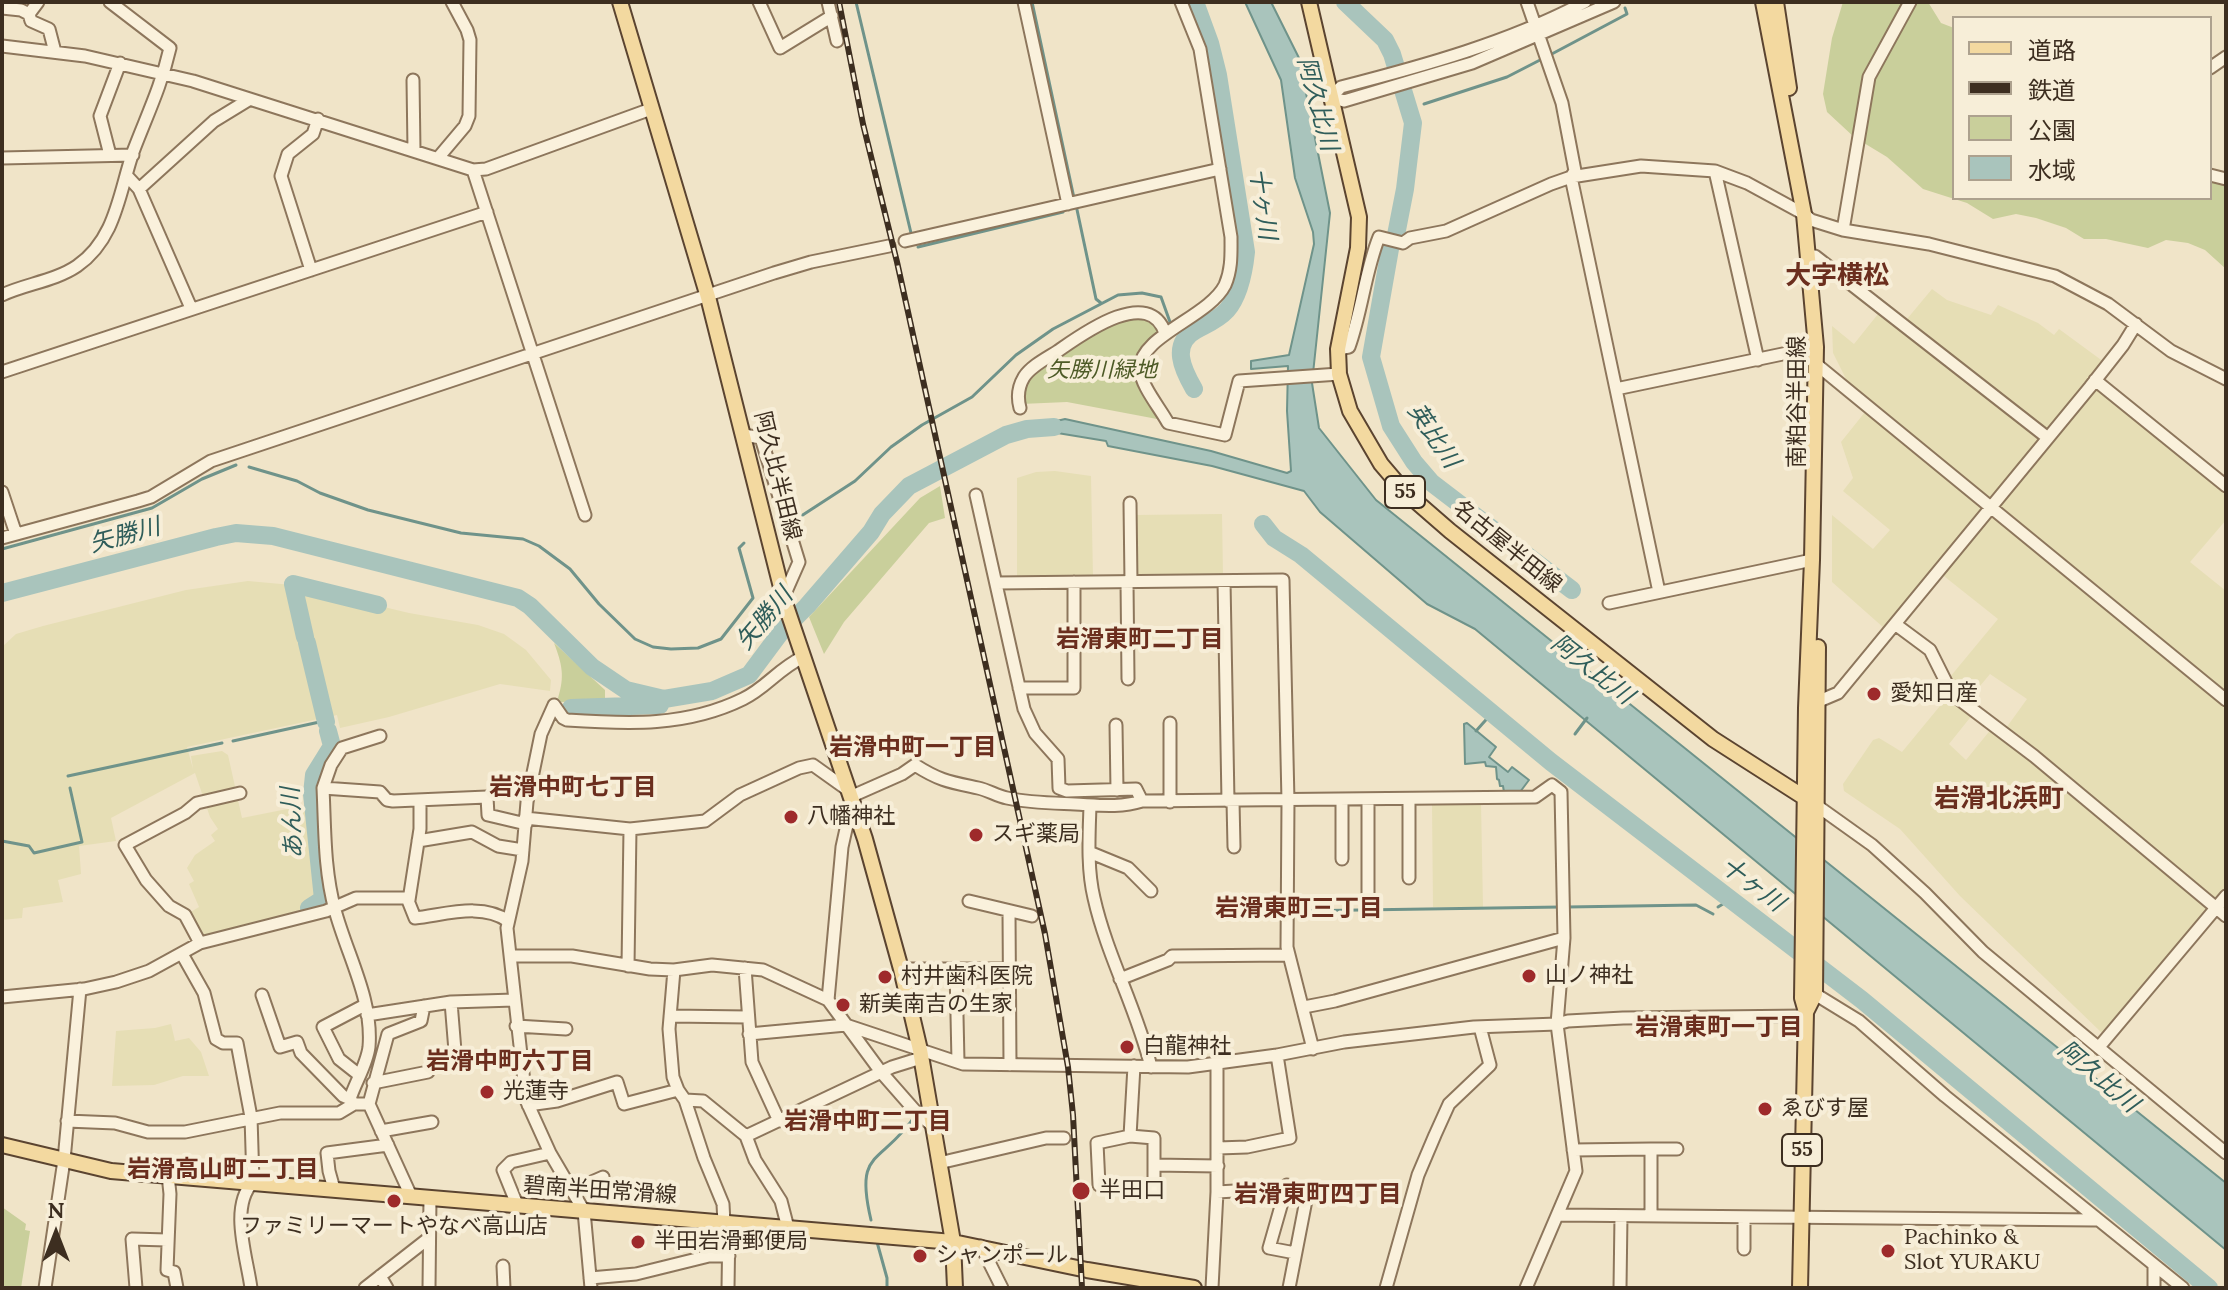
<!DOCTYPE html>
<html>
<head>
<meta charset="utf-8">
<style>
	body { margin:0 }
	#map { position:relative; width:2228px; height:1290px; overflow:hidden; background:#f0e4c8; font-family:Lora,"Noto Sans JP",serif }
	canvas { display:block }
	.frame { position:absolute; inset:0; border:4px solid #3d2e20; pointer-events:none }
	.legend { position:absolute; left:1952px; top:16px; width:260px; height:184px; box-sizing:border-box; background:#f7eed8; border:2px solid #ada18e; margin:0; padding:10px 14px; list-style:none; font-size:24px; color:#3d2e20 }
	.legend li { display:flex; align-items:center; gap:16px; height:40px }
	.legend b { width:40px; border:2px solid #ada18e }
	.north { position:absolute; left:16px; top:1194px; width:80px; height:80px; -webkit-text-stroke:6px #f7eed8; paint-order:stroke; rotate:0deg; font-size:22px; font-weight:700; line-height:32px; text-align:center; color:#3d2e20 }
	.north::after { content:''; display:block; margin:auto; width:28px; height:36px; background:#3d2e20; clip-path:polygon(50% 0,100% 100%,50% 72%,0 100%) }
</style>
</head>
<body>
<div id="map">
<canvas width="2228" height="1290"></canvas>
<div class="frame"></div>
<ul class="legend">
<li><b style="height:10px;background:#f3d9a0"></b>道路</li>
<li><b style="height:10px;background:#3d2e20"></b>鉄道</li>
<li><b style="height:22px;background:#c9cf9b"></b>公園</li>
<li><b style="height:22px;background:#a9c4bc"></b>水域</li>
</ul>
<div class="north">N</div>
</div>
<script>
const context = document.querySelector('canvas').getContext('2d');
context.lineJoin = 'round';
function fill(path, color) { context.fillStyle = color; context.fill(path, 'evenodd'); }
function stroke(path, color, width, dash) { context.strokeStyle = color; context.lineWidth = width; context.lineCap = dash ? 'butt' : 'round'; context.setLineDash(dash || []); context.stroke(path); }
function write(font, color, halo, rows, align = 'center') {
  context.font = font + ' Lora,"Noto Sans JP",serif'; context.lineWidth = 8; context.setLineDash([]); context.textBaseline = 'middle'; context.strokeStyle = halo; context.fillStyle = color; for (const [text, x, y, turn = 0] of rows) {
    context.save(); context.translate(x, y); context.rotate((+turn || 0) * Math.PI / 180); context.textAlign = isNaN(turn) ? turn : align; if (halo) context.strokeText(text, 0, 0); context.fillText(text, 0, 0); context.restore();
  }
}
fill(new Path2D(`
	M1932,289L1947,300L1991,315L1998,305L2038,323L2054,335L2059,329L2104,362L2091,377L2226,489V520L2190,562L2226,591V909L2216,900L2103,1034L1960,896L1900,829L1844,791L1843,784L1873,740L1879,738L1902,752L1949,695L1973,714L1949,744L1966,760L1992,728L2001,735L2027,699L1990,674L1970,698L1950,682V677L1998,619L1935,569L1884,628L1832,582V515L1873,549L1890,530L1843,491L1853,478L1841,442L1873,402L1848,383L1833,353L1832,326L1854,344L1886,304L1907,319Z
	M1055,471L1091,476L1093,577L1017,578V478L1036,472Z
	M1222,514L1223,576H1135L1134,515Z
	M248,581L292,585L409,613L478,625L504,634L526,650L551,680L550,691L500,684L389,717L340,728L337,715L187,747L193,769L191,756L222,751L228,755L242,818L307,805L319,900L307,907V911L261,921L204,940L189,913L199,907L189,884L194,881L187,868L195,855L215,841L211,835L218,829L210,817L195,773L111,818L116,841L79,846L81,874L58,880L63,902L23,908L22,918L2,920V647L16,634L43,626L186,590Z
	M1481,803L1483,907H1433L1432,804Z
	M171,1024L175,1041L189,1038L201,1052L209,1076H183L154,1085L112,1086L116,1031L155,1028Z`), '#e6deb5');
fill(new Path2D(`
	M1843,2H1928L1941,23L1954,28V198H2210V179L2226,183V269L2205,250L2188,243L2166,240L2148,248L2106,239H2084L2066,228L2036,218L2016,214L1993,219L1967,203L1923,189L1887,157L1854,137L1827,112L1823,94L1832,38Z
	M1135,317L1148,320L1157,329V333L1136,362L1159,417L1157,419L1067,402L1021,404L1020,397L1030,374L1112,323Z
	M940,486L945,518L929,523L844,622L824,654L809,617L920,498Z
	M554,643L605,690V701L561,702L558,698C565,676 562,664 554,643Z
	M2,1207L26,1224L25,1230L30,1231L21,1288H2Z`), '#c9cf9b');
const water = new Path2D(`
	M1245,2H1271L1299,58L1330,213L1312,383L1319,428L1376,500L2226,1183V1250L1475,629L1427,604L1320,512L1304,491L1212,466L1108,446L1106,441L1027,428L1065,419L1211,451L1287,473L1291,471L1287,411L1288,366L1251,369V361L1289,355L1314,244L1313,232L1295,178L1281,80Z
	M1467,723L1496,747L1489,757L1508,772L1512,767L1529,780L1520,792H1504L1503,786H1500L1499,780L1497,779L1496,767L1486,766L1485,762L1465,764L1464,724Z`);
fill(water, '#a9c4bc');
stroke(water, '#6f938a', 2);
stroke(new Path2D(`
	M856,2L911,233
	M1032,2L1074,198
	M1548,56L1627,14L1625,8
	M1424,104L1507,77L1542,59
	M1076,205L1096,299L1101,303
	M918,247L1063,212
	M249,467L297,481L320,493L368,510L461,533L523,539L539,546L570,569L599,604L635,639L653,647L671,649L698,648L721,639L753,598L739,548L744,543
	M795,520L855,481L891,447L922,425L972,397L1016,355L1053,329L1118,295L1142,293L1161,297L1170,322
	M2,549L152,508L202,479L236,465
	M306,637L295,586L375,604V601
	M1476,731L1492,713
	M1575,734L1587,718
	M233,741L324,721L308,645
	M68,776L222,743
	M2,841L29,846L34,853L82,842L70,788
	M1567,907L1696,905L1713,914
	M1718,907L1731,899
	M1293,911L1561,907
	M871,1220C854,1148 881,1166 915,1116
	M877,1242L887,1278V1288`), '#6f938a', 3);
stroke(new Path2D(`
	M1345,2L1385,40L1392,54L1413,123L1405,189L1396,235
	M1390,249L1371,357L1391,426L1414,462L1432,483L1572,590
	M1194,389C1183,370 1170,344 1196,330C1207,324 1218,320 1227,310C1240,295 1244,271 1246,252L1218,75L1210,43L1195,2
	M1263,524L1274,538L1301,555L1551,762L1862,1000L2209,1288
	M2,593L216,537L236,533L273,536L518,598L530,606L592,667L626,690L664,699L712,691L749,675L781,632L807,606L871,532L882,514L909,486L1006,435L1027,429L1054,427
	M305,637L293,584L378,605
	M307,643L326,722
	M571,708L660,705
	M309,908L323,899L312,794L314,775L332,746L328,731`), '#a9c4bc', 18);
const minor = new Path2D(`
	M759,2L780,48L832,16
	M828,2L837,41
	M1024,2L1068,204
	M1181,2L1200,49L1231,237C1231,253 1232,269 1225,285C1209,317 1139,336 1140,369C1141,386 1160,408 1168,423L1225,435L1239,381L1339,374
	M1527,2L1562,103L1575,171L1571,177L1659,592
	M1585,2C1510,42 1423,66 1341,87L1331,97L1344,101L1472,63L1614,2
	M2,8L21,10L29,14L38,2
	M29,14L31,21L49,29L55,52
	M2,46L85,56L193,81L473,170L486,169L651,109
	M2210,68L2226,57
	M413,80L414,150
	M110,155L100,116L120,63
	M2,158L133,155
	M438,158L465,126L469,116L470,40L467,30L452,2
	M473,170L585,515
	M1715,171L1758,360
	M2210,175L2226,179
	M127,176L139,189L191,308
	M139,189L214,121L250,99
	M1843,230L1869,77L1910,2
	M905,241L1220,169
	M1815,256L2048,438
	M311,270L281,176L288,154L313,134L318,119
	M2,295C25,284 55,281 77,266C116,239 119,193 133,152C147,115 161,87 170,48L110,2
	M1338,349L1349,347C1362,311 1365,272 1379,237L1403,243L1410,238L1446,231L1551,184L1571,177L1641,166L1715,171L1747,183L1804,214L1811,220L1843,230L1929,244L2055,276L2108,304L2171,351L2226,379
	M1816,364L2226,700
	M2,372L487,212
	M2095,380L2226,486
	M1616,389L1816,347
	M1020,408C1017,397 1018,387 1024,377C1031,366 1047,358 1058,351C1081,335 1149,285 1165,333
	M744,435L761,438L799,562L784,596
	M2,492L16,534
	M976,495L1024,709L1035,733L1058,759L1059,788L1067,791L1136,789L1142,801
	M1130,503L1131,582
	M2,538L138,501L151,497L211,461L774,273L811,262L889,246
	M1224,581L1228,801
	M1127,582L1128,679
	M996,583L1283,580L1288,801L1287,947L1313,1049
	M1609,603L1812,560
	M1895,624L1930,650L1952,694L2034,756L2226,916
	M1019,688H1074V582
	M1812,704L1838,693L2090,387L2123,345L2136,324
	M554,705L541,734L527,802L522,861L507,928L526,1100L550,1153L584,1211L591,1288
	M554,705L563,718L567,720C628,724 686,727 743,699C766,688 778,669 803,657
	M1170,723V802
	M1116,725L1117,790
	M380,736L342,748L331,765L323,788C325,829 324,870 335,910C347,955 373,999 369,1047C367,1064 355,1083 350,1099L354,1104H369L411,1196
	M323,788L380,792L387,800L393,801L487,797L488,815L526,824
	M850,797L902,774L915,765C940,781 950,782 978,788C988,790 997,796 1007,798C1030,803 1051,803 1075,804C1098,805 1120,808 1142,801L1535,797L1552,785L1561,792L1564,938L1557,1024L1576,1171L1526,1288
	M1409,799V878
	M1342,800V859
	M1233,801L1234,847
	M1816,805L1872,845L1925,893L1983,952L2226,1153
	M1090,806C1089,836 1087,869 1094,898C1107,956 1137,1009 1151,1067
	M525,818L630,829L705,821L740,795L799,768L813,765L848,790
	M418,841L472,832L498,846L523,850
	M1089,852L1128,868L1151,891
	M1368,894V800
	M409,900L420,829V801
	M969,901L1032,916
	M1009,912L1010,1065
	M200,943L185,915L169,906L146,880L125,845L185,813L197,803L240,793
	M182,954L204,993L216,1039L223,1043H237L251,1117L253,1182C229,1207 247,1257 251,1288
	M512,956H572L650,969L674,970L712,965L763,970L828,1000L881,1072L917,1113L933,1126
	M628,966L630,829
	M745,968L752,1062L779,1121
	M901,969H1009
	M956,969L958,1062
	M674,970L669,1029L673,1077L678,1090L685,1100L704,1158L723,1204L724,1223
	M1120,979L1168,960L1172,956L1289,955
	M1815,994L1859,1021L1945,1096L2183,1288
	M262,995L280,1047L297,1042L301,1053L343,1096L350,1099
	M2,997L84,989L116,982L149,971L200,943L326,911L356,898H407L415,918C444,915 482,902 508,921
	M828,1000L842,847L852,802
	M451,1002L455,1051
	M1304,1007L1335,1001L1564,938
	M367,1015L451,1002L514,1000
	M670,1016L748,1017
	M516,1026L566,1029
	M749,1034L846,1025L963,1064L1188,1067L1277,1055L1344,1042L1474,1027L1557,1024L1568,1021L1623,1018L1806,1016
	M2099,1047L2226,896
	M358,1074L339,1059L323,1027L365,1005
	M373,1083L428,1072
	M685,1100L703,1101L746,1136L755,1160L781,1201L788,1228
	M369,1104L388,1034L421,1021L424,1006
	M528,1105L557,1101L617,1082L624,1104L678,1090
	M67,1121L115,1123L148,1132H185L280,1113H339L354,1104
	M381,1131L432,1122
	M746,1136L892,1067L921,1058
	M1130,1136L1097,1143L1099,1185L1154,1191V1138L1130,1136L1134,1066
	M1218,1148L1247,1147L1290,1138L1277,1055
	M1651,1149H1677
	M1573,1150L1651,1149V1216
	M939,1163L1046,1138H1064
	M1154,1165L1218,1166
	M168,1175L170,1194L167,1270L174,1272L177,1288
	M334,1189L329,1171L327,1153L388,1145
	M571,1191L603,1177
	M1217,1192L1270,1189
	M518,1207L503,1170L511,1162L550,1153
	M1559,1215L2096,1220
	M981,1246L1002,1288
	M1744,1249V1217
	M503,1266L504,1288
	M380,1276L387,1288
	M590,1278L636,1274L709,1256H729
	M45,1288L64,1160L80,989
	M136,1288L132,1239L167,1240
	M365,1288L429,1238
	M429,1288L430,1198
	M728,1288L729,1223
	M1212,1288L1217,1192V1063
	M1289,1288L1308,1190L1287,1185L1269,1248L1295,1253
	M1386,1288L1418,1175L1435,1135L1449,1104L1490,1065L1480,1027
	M1620,1288L1621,1216
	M2154,1288V1266`);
const major = new Path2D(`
	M620,2L708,297L785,603L865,839L901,969L920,1050L953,1242L955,1288
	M1309,2L1359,217L1358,248L1338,349L1339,374L1350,411L1381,464L1404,491L1450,531L1713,739L1816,805
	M1763,2L1804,214L1816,347L1812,560L1806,708L1802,998L1806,1012L1800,1288
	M1776,2L1789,88
	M1806,1012L1815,994L1818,647
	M2,1145L111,1171L953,1242L1087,1270L1194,1288`);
stroke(minor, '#8d765c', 15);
stroke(major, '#5b4430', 18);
stroke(minor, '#faf1dc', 11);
stroke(major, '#f3d9a0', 14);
const rail = new Path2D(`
	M839,2L863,124L897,262L1045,934L1068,1067L1073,1115L1082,1288`);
stroke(rail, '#3d2e20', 6);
stroke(rail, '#f7eed8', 3, [9]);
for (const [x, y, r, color] of [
	[1874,694,8,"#9e2a2b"],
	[791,817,8,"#9e2a2b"],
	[976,835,8,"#9e2a2b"],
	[1529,976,8,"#9e2a2b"],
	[885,977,8,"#9e2a2b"],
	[843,1005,8,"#9e2a2b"],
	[1127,1047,8,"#9e2a2b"],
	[487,1092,8,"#9e2a2b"],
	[1765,1109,8,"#9e2a2b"],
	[1081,1191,10,"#9e2a2b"],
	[394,1201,8,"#9e2a2b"],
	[638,1242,8,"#9e2a2b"],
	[1888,1251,8,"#9e2a2b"],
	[920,1256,8,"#9e2a2b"]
]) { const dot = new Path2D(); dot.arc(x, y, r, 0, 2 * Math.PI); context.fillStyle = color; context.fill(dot); stroke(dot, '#f7eed8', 3); }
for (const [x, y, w] of [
	[1405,492,40],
	[1802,1150,40]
]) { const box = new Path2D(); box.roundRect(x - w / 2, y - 16, w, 32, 6); context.fillStyle = '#f7eed8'; context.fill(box); stroke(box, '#3d2e20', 2); }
write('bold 20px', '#3d2e20', null, [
	["55",1405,492],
	["55",1802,1150]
]);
write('italic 22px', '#4d5a26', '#f7eed8', [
	["矢勝川緑地",1102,371]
]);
write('22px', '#3d2e20', '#f7eed8', [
	["南粕谷半田線",1798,402,-90],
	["阿久比半田線",777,476,76],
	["名古屋半田線",1507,547,39],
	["碧南半田常滑線",600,1191,4]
]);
write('22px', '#3d2e20', '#f7eed8', [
	["愛知日産",1890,694],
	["八幡神社",807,817],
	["スギ薬局",992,835],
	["山ノ神社",1545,976],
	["村井歯科医院",901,977],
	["新美南吉の生家",859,1005],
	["白龍神社",1143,1047],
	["光蓮寺",503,1092],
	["ゑびす屋",1781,1109],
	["半田口",1099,1191],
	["ファミリーマートやなべ高山店",394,1227,"center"],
	["Pachinko &",1904,1238],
	["Slot YURAKU",1904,1263],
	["半田岩滑郵便局",654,1242],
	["シャンポール",936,1256]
], 'left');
write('italic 24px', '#2f5d5a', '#f7eed8', [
	["阿久比川",1317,104,75],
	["十ヶ川",1262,204,82],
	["英比川",1433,436,56],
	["矢勝川",125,536,-15],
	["矢勝川",765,619,-50],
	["阿久比川",1592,670,38],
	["あん川",293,823,-93],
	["十ヶ川",1752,885,37],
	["阿久比川",2098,1077,40]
]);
write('bold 24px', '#6b2e1e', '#f7eed8', [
	["岩滑東町二丁目",1140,640],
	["岩滑中町一丁目",913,748],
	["岩滑中町七丁目",573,788],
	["岩滑東町三丁目",1299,909],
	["岩滑東町一丁目",1719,1028],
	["岩滑中町六丁目",510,1062],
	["岩滑中町二丁目",868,1122],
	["岩滑高山町二丁目",223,1170],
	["岩滑東町四丁目",1318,1195]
]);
write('bold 26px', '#6b2e1e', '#f7eed8', [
	["大字横松",1837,277],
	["岩滑北浜町",1999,800]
]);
</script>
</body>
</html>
